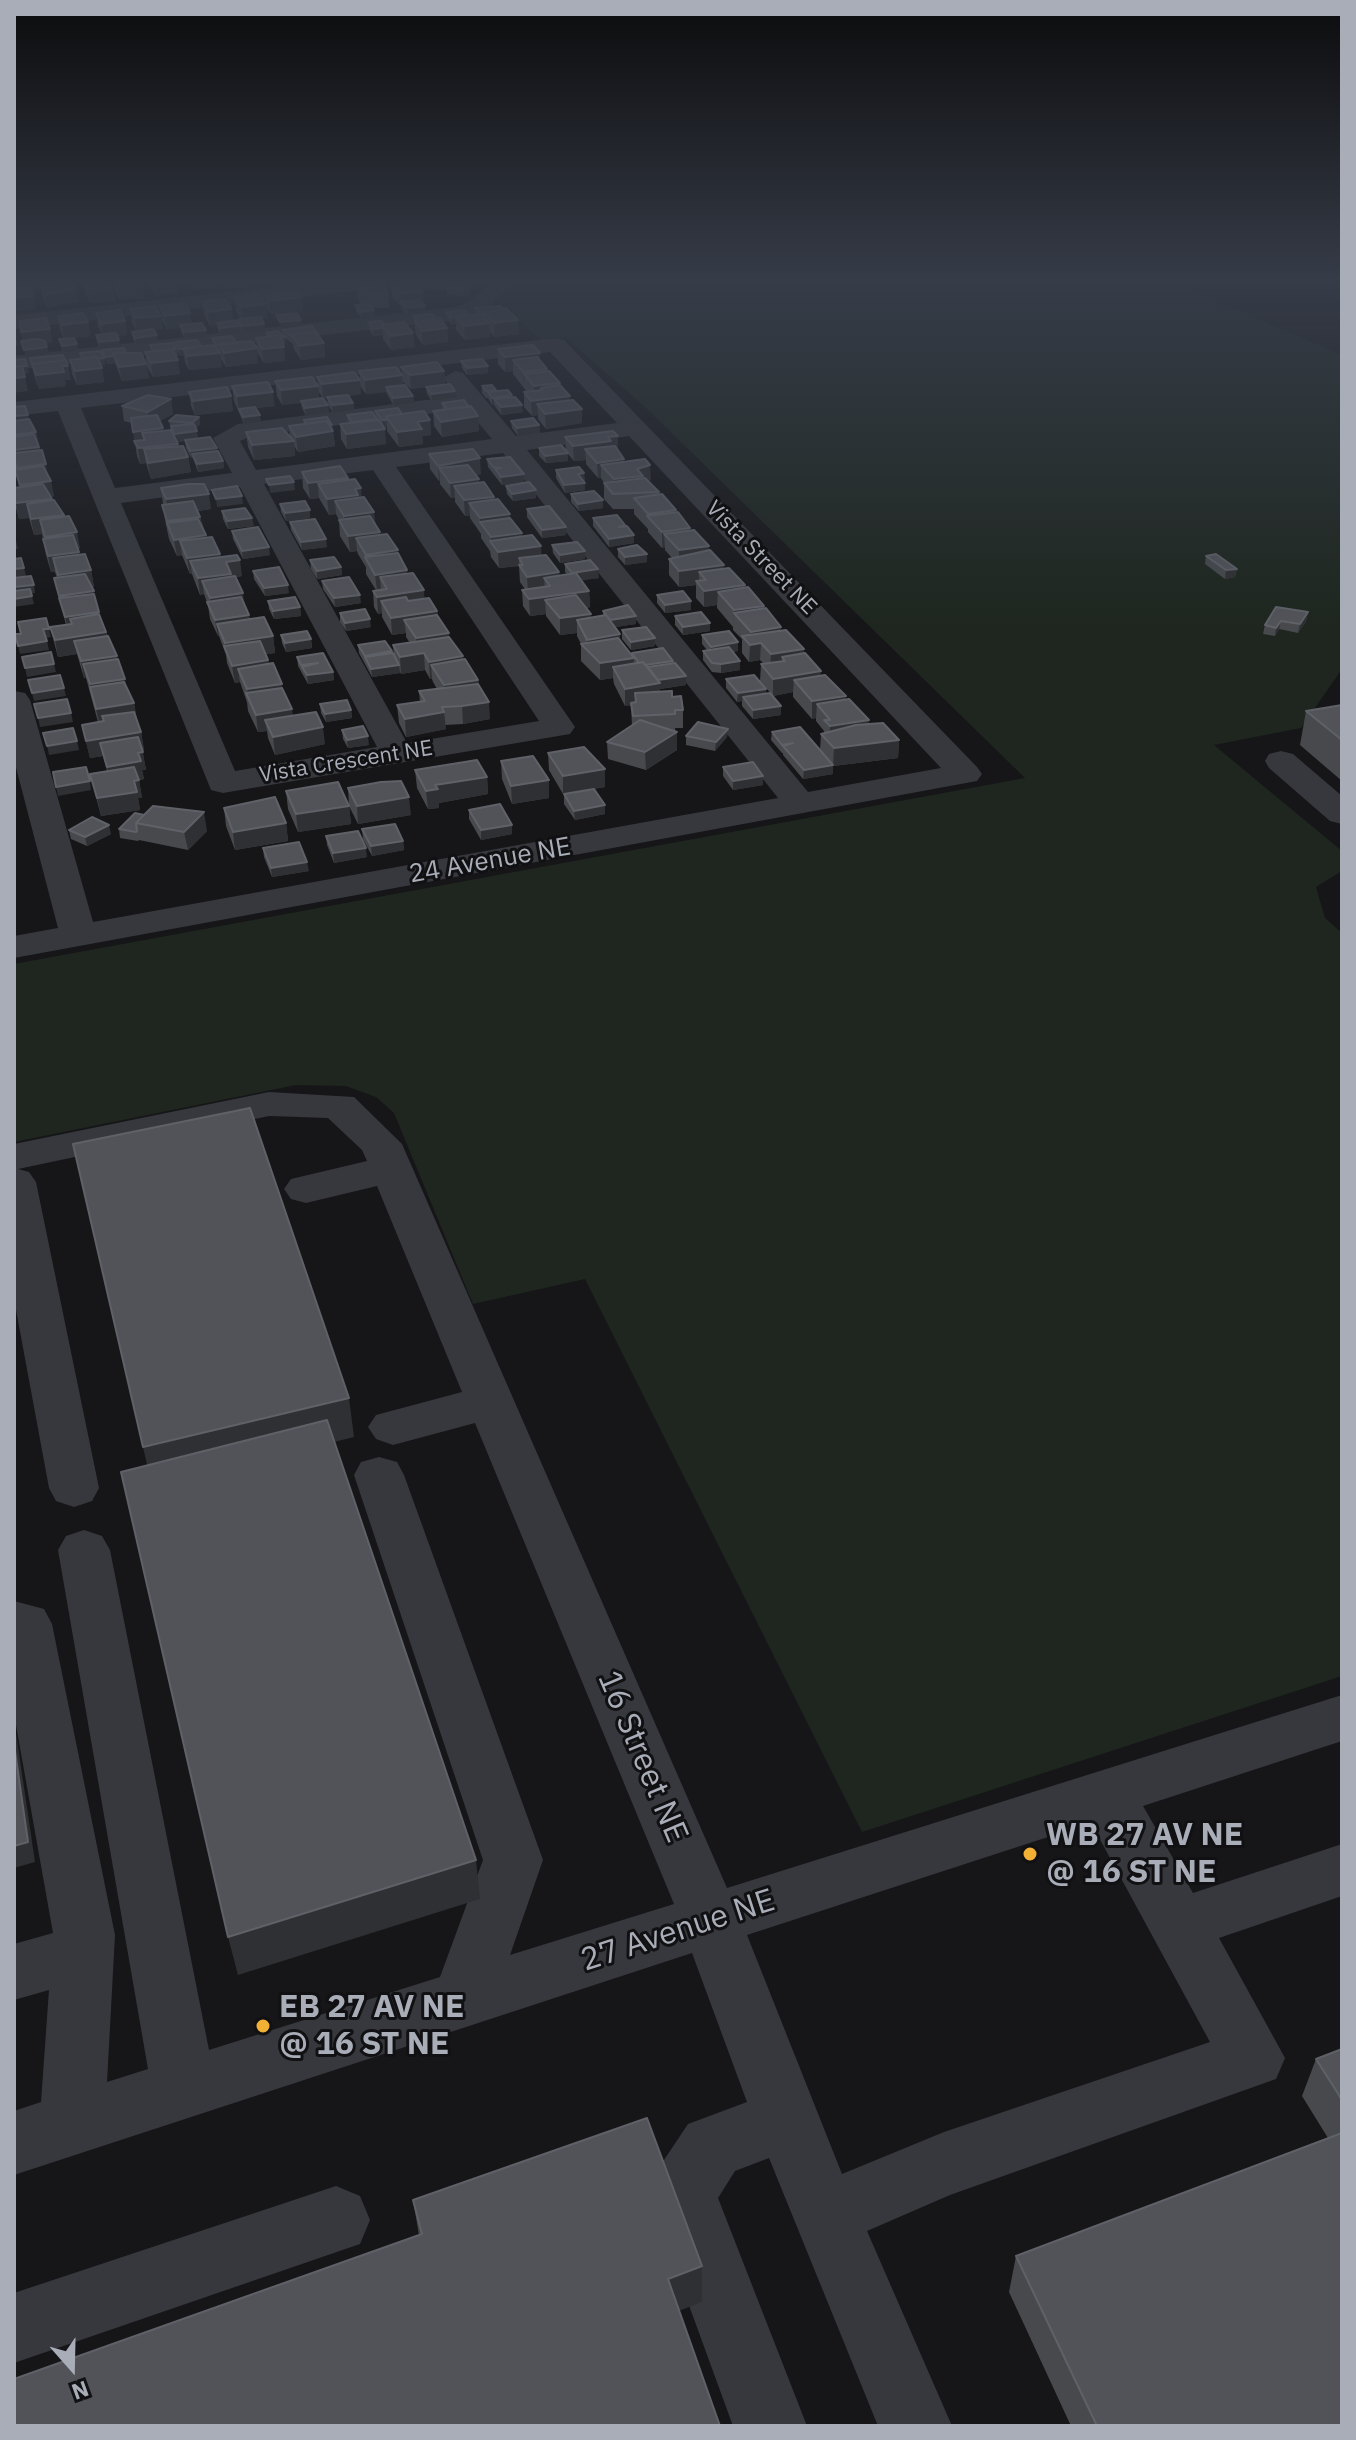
<!DOCTYPE html>
<html>
<head>
<meta charset="utf-8">
<style>
	body { margin:0 }
	#map { position:relative; width:1356px; height:2440px; overflow:hidden; background:#161618; font-family:"IBM Plex Sans",sans-serif }
	canvas { display:block }
	.frame { position:absolute; inset:0; border:16px solid #a8adb8; pointer-events:none }
	.north { position:absolute; left:32px; top:2328px; width:80px; height:80px; -webkit-text-stroke:6px #111113; paint-order:stroke; rotate:160deg; font-size:22px; font-weight:700; line-height:32px; text-align:center; color:#a8adb8 }
	.north::after { content:''; display:block; margin:auto; width:28px; height:36px; background:#a8adb8; clip-path:polygon(50% 0,100% 100%,50% 72%,0 100%) }
</style>
</head>
<body>
<div id="map">
<canvas width="1356" height="2440"></canvas>
<div class="frame"></div>
<div class="north">N</div>
</div>
<script>
const context = document.querySelector('canvas').getContext('2d');
context.lineJoin = 'round';
function fill(path, color) { context.fillStyle = color; context.fill(path, 'evenodd'); }
function stroke(path, color, width, dash) { context.strokeStyle = color; context.lineWidth = width; context.lineCap = dash ? 'butt' : 'round'; context.setLineDash(dash || []); context.stroke(path); }
function write(font, color, halo, rows, align = 'center') {
  context.font = font + ' "IBM Plex Sans",sans-serif'; context.lineWidth = 6; context.setLineDash([]); context.textBaseline = 'middle'; context.strokeStyle = halo; context.fillStyle = color; for (const [text, x, y, turn = 0] of rows) {
    context.save(); context.translate(x, y); context.rotate((+turn || 0) * Math.PI / 180); context.textAlign = isNaN(turn) ? turn : align; if (halo) context.strokeText(text, 0, 0); context.fillText(text, 0, 0); context.restore();
  }
}
fill(new Path2D(`
	M513,283H1174L1342,355V669L1301,728L1214,745L1342,851V871L1316,887L1325,918L1342,933V1676L862,1832L585,1279L473,1304L394,1113L376,1097L346,1086L296,1085L14,1142V964L1025,778L644,406L565,337L541,340L497,303Z`), '#1e261f');
fill(new Path2D(`
	M14,283H54L43,289L14,292Z
	M313,283H384L373,289L14,329V315Z
	M490,283H513L485,312L457,320L14,370V356L455,307L469,302Z
	M556,338L564,340L977,767L982,774L977,781L14,958V936L58,928L14,760V691L25,693L30,700L93,922L778,798L503,453L396,467L575,727L570,734L223,793L211,790L58,411L14,416V402ZM550,352L617,423L516,436L463,373L455,371L443,378L457,396L238,424L213,438L232,473L115,488L81,408ZM467,409L492,439L256,470L240,441L252,436ZM629,436L941,768L808,792L527,450ZM373,470L539,721L407,743L264,484ZM240,487L377,747L235,771L121,503Z
	M1281,751L1293,754L1342,796V824L1330,821L1269,768L1265,761L1269,754Z
	M269,1092L354,1097L402,1144L727,1888L1342,1695V1741L1143,1806L1193,1893L1342,1844V1896L1219,1938L1285,2058L1276,2079L950,2195L867,2231L952,2426H878L769,2158L735,2171L718,2198L807,2426H733L648,2193L658,2169L688,2124L747,2102L692,1953L14,2175V2111L41,2102L49,1990L14,2000V1944L53,1933L14,1714V1601L44,1609L52,1624L115,1935L107,2082L148,2069L58,1550L66,1536L84,1530L102,1536L110,1550L209,2050L440,1977L483,1860L354,1475L361,1462L379,1457L397,1462L404,1475L543,1860L510,1955L674,1904L475,1423L393,1445L376,1439L368,1427L376,1415L462,1392L377,1186L306,1203L291,1199L284,1189L291,1179L367,1161L362,1150L328,1118L269,1116L18,1169L29,1172L36,1182L99,1488L92,1501L74,1507L56,1501L49,1488L14,1299V1144ZM1091,1823L1210,2042L944,2132L842,2174L747,1935Z
	M336,2186L360,2196L370,2220L360,2244L14,2363V2293Z`), '#37383d');
fill(new Path2D(`
	M83,283H111L113,287L116,301L91,303L86,295Z
	M114,283H142L144,298L120,300L115,292Z
	M149,283H176L178,293L155,295Z
	M415,283H449L442,290L419,288L423,291L425,312L407,315L401,309V306L392,298L391,285L415,284Z
	M454,284L471,294L464,297L447,294V288Z
	M40,285L78,302L47,308L41,292Z
	M357,286L388,292L389,308H373L375,317L362,319L356,312L355,305H362L358,300Z
	M265,294L302,297L303,311L271,314L266,308L268,318L262,319L264,324L265,331L243,333L241,329V333L221,335L218,330L217,325L210,326L204,315L202,302L239,324V319H241L236,311L234,297L266,304Z
	M160,306L190,313L192,324L206,330L207,337L185,339L181,332L180,328L167,329L162,320Z
	M475,308L518,320L519,334L494,337L490,331V337L465,340L456,330V324L452,325L447,319L446,312L469,315L476,314Z
	M130,309L161,316L163,329L154,330L158,342L136,345L133,339L132,332L137,331L132,323Z
	M96,313L125,321L127,335L117,336L120,347L100,349L97,342L96,335L102,334L98,327Z
	M58,316L88,322L90,336L74,338L78,351L63,353L59,339H64L60,330Z
	M413,316L437,319L447,328L448,342L423,345L416,335Z
	M368,322L384,324L415,347L391,350L383,339V335L373,336L369,329Z
	M282,330L324,343L325,357L301,360L294,349L293,344L286,339V344H283L285,361L264,363L257,352L256,338L267,337L266,333L283,335Z
	M212,338L236,343L258,363L226,367L221,359L220,352H219L222,367L189,370L185,362L184,356H180L177,350L178,356H175L180,374L153,377L147,367L145,352H151L150,345L176,348L175,342L201,346L213,345Z
	M498,349L540,353V361L548,371L560,383V385L570,400L582,423L546,429L538,419V415L532,416L524,407V392H527L513,374V371L505,372L498,364Z
	M102,350L126,353L146,364L149,378L122,381L115,363L107,364Z
	M80,353L104,358L105,365H101L104,382L77,385L72,374L70,360L81,359Z
	M30,358L68,366L71,380H65L66,386L39,389L35,378Z
	M461,361L488,366V373L467,375L462,368Z
	M401,367L444,371L445,385L456,398L432,401L427,394L426,387L411,389L403,382V385L413,396L414,403L394,406L387,394L386,392L366,394L360,386L361,394L349,396L353,403L354,410L333,413L328,405L327,398L323,399L328,405L329,413L306,416L302,408L301,403L282,405L277,396L275,381L318,386L319,399L323,398L318,391L317,377L360,380L359,371L402,375Z
	M232,386L275,406L256,408L261,422L244,424L234,401Z
	M482,386L496,390V391L512,397L523,412L501,415L494,405H492L488,398H486L482,393Z
	M189,392L231,396L233,411L195,415L191,406Z
	M171,399L173,414L160,421L163,431H171L169,421L199,417L200,424L196,428L198,439L217,448V451L223,461L224,468L198,472L193,458H191L186,448L185,441L177,442L178,447L188,457L191,472L151,479L146,463L140,464L137,456L132,423L124,421L122,406Z
	M442,403L478,416L479,431L442,437L434,426L433,411L442,410Z
	M14,407L28,419L36,432L40,450L54,496L51,497L64,515L80,548L78,549L79,554L91,570L94,587H91L99,614L117,659L126,687L134,703L137,720L141,732L144,750H142L146,770H142L144,779L139,780L142,798H138L140,810L101,816L90,774L107,771L103,756L90,758L82,725L98,722L86,678H84L77,654L58,657L50,627L66,625L54,578H57L55,572H51L46,555L42,534L34,535L29,518L19,519L14,500V488L19,487L16,470L14,466Z
	M375,411L402,414L430,420L431,435L422,436L423,444L399,447L387,431V427L384,428L386,444L347,449L341,439L340,424L348,423L347,415L376,418Z
	M304,420L332,425L335,446L298,452L294,446L295,456L254,460L248,447L246,432L290,437L289,426L305,424Z
	M511,421L539,425L540,433L518,436L512,428Z
	M618,436V450L624,459V462L651,480L648,481L659,492V494L690,528V530L709,550L724,569L764,606V608L781,627V630L804,649L803,653L821,676L869,720L868,724L899,740L898,758L833,766V774L803,779L783,755V753H782L771,740L772,732L820,751L821,734L824,733V731L816,721V718L812,719L793,697V692L773,696L760,681L761,664H764L760,660L749,662L742,653V639L733,630V627L717,608V605L704,607L696,598V585L679,587L669,575V559L672,558L665,550V548H662L648,532V529L634,514V509H613L604,499V483L601,478H598L586,464V460L574,461L568,454V461L546,463L539,456V448L566,451L565,437Z
	M429,454L481,474L476,475L479,483L494,497V499L510,518L522,536L560,575L567,574L565,572V564L599,578L581,580L589,591L590,607L586,608L591,618L603,616V611L636,624L615,627L621,640L632,655V653L673,663L686,685L660,689V692L672,697L683,710V728H675L677,750L646,770L608,759L607,742L632,726L631,705L625,706L614,684L613,678L600,680L581,661V644L577,636V633L560,635L546,616V614L530,616L523,606L522,590L525,589L520,582L519,566L499,568L491,557L490,551L481,538V534L470,518V516H465L455,502V498H451L440,484V481H439L430,469Z
	M487,459L524,482L502,485L488,467Z
	M556,470L584,473L585,490L565,493L556,478Z
	M302,472L348,478V480L362,497L380,535L398,553L407,570V574L424,590V598L437,611L438,616L449,633V637L478,680L479,685L490,719L463,724L445,725L446,729L406,737L399,723L397,705L420,702L419,691L437,689L433,682L432,679H430L425,670L401,674L399,670L400,673L372,677L359,653L358,645L392,651L394,656L393,645L410,643L406,637V633L392,635L382,617V613L378,614L374,607L373,591L376,590L366,574V567L358,554L357,551L350,552L340,536L339,520L336,514L329,515L319,498L310,499L303,488Z
	M506,486L536,498L513,501L507,494Z
	M161,488L211,509L198,511L207,538L220,557L242,576L236,577L250,619L273,636L275,653L266,654L269,664L283,690L293,716L325,744L275,755L268,738L267,731L258,732L248,711L247,702L240,682L235,683L227,663L226,655L219,636H218L210,619L208,605L204,594L200,595L192,574H190L182,555L177,556L169,539L165,520Z
	M571,494L603,508L579,511L571,502Z
	M280,504L310,518L286,521L281,512Z
	M527,509L566,527V535L542,538L527,517Z
	M222,511L254,526L228,529L223,519Z
	M593,518L625,527L634,543L609,547L593,526Z
	M290,522L327,547L302,550L291,530Z
	M232,531L270,555L243,559L233,539Z
	M552,545L585,559L560,563L553,553Z
	M618,549L647,562L625,565L618,557Z
	M1206,556L1237,569L1235,577L1225,579L1205,564Z
	M310,560L341,567L342,575L317,579L311,569Z
	M253,571L289,593L265,596L254,579Z
	M322,581L361,603L335,607L323,589Z
	M657,595L691,601V610L665,613L657,603Z
	M268,601L300,607L301,616L274,619L269,609Z
	M1308,612L1306,621L1298,633L1279,629L1275,636L1263,634L1265,625Z
	M340,613L371,627L346,631L340,622Z
	M675,616L710,631L683,635L675,625Z
	M622,630L655,638V646L631,650L622,639Z
	M281,635L311,639L312,648L286,652L282,643Z
	M702,635L738,642V651L733,652L740,661V670L721,673L712,672L703,660V651L707,650L702,644Z
	M297,657L333,672L334,680L308,684L298,666Z
	M726,679L766,689V693L781,706V715L753,719L742,706V701L737,702L726,688Z
	M320,704L351,710L352,718L326,722L321,713Z
	M1342,705V781L1300,745L1306,711Z
	M728,729L727,737L715,751L686,745V736Z
	M342,730L369,745L348,748L343,739Z
	M548,753L605,787L563,794L549,770Z
	M501,761L549,798L512,804L502,779Z
	M723,767L763,776V785L733,790L723,776Z
	M415,770L487,777L488,794L439,803V808L428,809L417,788Z
	M348,788L411,815L358,824L349,806Z
	M286,791L349,806L351,824L298,832L288,809Z
	M564,794L605,805V814L575,820L564,804Z
	M224,808L286,823L288,841L235,850L226,826Z
	M469,810L512,834L481,840L469,819Z
	M135,813L207,831L188,850L139,840L138,841L120,838L119,829Z
	M362,829L403,841L404,850L372,856L363,839Z
	M69,830L111,834L87,846L71,839Z
	M326,836L367,857L334,863L327,845Z
	M263,848L309,871L272,877L264,857Z
	M1342,2049V2426H1071L1009,2292L1016,2256L1328,2138L1302,2096L1316,2059Z
	M413,2200L702,2266V2302L679,2310L419,2235Z`), '#47494d');
fill(new Path2D(`
	M154,283H176L178,293L155,295Z
	M189,283H219L220,287L190,290Z
	M225,283H249L250,287L225,289Z
	M442,283H449L442,290Z
	M142,284L144,298L120,300L118,287Z
	M36,286L37,293L19,295L18,288Z
	M113,287L116,301L91,303L88,290Z
	M470,287L471,294L464,297L463,291Z
	M76,289L78,302L47,308L45,295Z
	M423,291L424,304H403L402,294Z
	M34,296L36,309L14,312V298Z
	M302,297L303,311L271,314L269,301Z
	M266,304L268,318L243,321L241,307Z
	M425,306V312L407,315V308Z
	M232,309L234,323H217V325L210,326L208,312Z
	M374,310L375,317L362,319L361,312Z
	M190,313L192,327L180,325V328L167,329L165,316Z
	M161,316L163,329L137,332L135,318Z
	M456,317V324L452,325L451,318Z
	M301,320L302,327L281,329L280,322Z
	M518,320L519,334L494,337V323Z
	M125,321L127,335L103,337L101,324Z
	M88,322L90,336L64,339L62,325Z
	M489,323L490,337L465,340L464,326Z
	M264,324L265,331L243,333L242,326Z
	M240,326L241,333L221,335L220,328Z
	M382,328L383,335L373,336V329Z
	M447,328L448,342L423,345L422,331Z
	M50,329L53,343L23,346L21,332Z
	M206,330L207,337L185,339L184,332Z
	M14,331H15L18,345L14,346Z
	M413,333L415,347L391,350L390,336Z
	M157,335L158,342L136,345L135,338Z
	M286,337V344L275,346L274,339Z
	M119,340L120,347L100,349L99,342Z
	M324,343L325,357L301,360L299,346Z
	M77,344L78,351L63,353L62,346Z
	M47,347L49,354L26,357L24,350Z
	M284,347L285,361L264,363L262,349Z
	M257,348L258,363L226,367L224,353Z
	M179,349H183L184,356H180Z
	M220,353L222,367L189,370L187,356Z
	M540,353V367L513,360V371L505,372V357Z
	M113,356L115,363L107,364L105,357Z
	M104,358L105,365L85,367L83,360Z
	M178,360L180,374L153,377L151,363Z
	M146,364L149,378L122,381L119,367Z
	M33,365L68,366L71,380H65L66,386L39,389Z
	M27,366L29,373L14,375V368Z
	M488,366V373L467,375V368Z
	M102,368L104,382L77,385L75,371Z
	M547,369L548,383L524,374V386L523,372Z
	M444,371L445,385L411,389L410,375Z
	M402,375L404,390L386,387V392L366,394L365,380Z
	M25,377L28,391L14,393V378Z
	M360,380L361,394L323,399L322,384Z
	M560,383V397L543,390L541,388L542,399L534,400V386Z
	M318,386L319,401L282,405L281,390Z
	M455,391L456,398L432,401L431,394Z
	M273,392L275,406L239,410L237,396Z
	M512,395V403L494,399V405H492V398Z
	M231,396L233,411L195,415L193,401Z
	M413,396L414,403L394,406L393,398Z
	M570,396L571,410L582,409V423L546,429L545,414L537,404L538,415L532,416L531,401Z
	M171,399L173,414L150,426L148,412Z
	M353,403L354,410L333,413L332,405Z
	M328,405L329,413L306,416L305,408Z
	M522,405L523,412L501,415V407Z
	M28,415L30,430L14,431V416Z
	M260,415L261,422L244,424L243,417Z
	M478,416L479,431L442,437L441,422Z
	M199,417L200,424L193,430L192,423Z
	M382,420H386L387,427L383,428Z
	M430,420L431,435L422,436L423,444L399,447L397,432L417,422Z
	M332,425L335,446L298,452L296,437Z
	M539,425L540,433L518,436L517,428Z
	M163,428L165,443L145,440L142,433L144,446L135,442L133,432Z
	M385,429L386,444L347,449L346,434Z
	M197,431L198,439L176,442L174,434Z
	M36,432L42,462L14,458V435Z
	M618,436V451L585,449L586,460L574,461L573,446L608,437Z
	M294,441L295,456L254,460L252,445Z
	M178,444L180,458L188,457L191,472L151,479L148,463L144,449L146,463L140,464L138,448Z
	M217,448L218,455L192,454L193,458H191L190,451Z
	M568,453V461L546,463L545,456Z
	M480,458L481,474L448,480L439,468L440,481H439L438,466Z
	M624,459V475L601,465V478H598L597,463Z
	M223,461L224,468L198,472L197,464Z
	M46,464L48,479L21,483L17,468Z
	M650,465L651,480L614,494V479L637,469Z
	M584,473L585,481L578,482V474Z
	M524,474V482L502,485L501,477Z
	M348,478L349,494L318,484L319,498L310,499L308,483Z
	M479,479L480,494L454,486L455,498H451L450,483Z
	M51,481L54,496L23,500L20,485Z
	M294,482L295,490L270,493L269,485Z
	M585,483V490L565,493L564,485Z
	M361,488L362,504L335,501L336,514L329,515L327,499L355,489Z
	M536,490V498L513,501L512,494Z
	M209,494L211,509L169,515L166,499Z
	M242,496L243,504L217,507L216,499Z
	M494,497L495,512L469,503L470,516H465L464,500Z
	M52,499L55,514L27,504L29,518L19,519L16,503Z
	M603,500V508L579,511L578,504Z
	M310,510V518L286,521L285,513Z
	M676,510V525L648,517V514Z
	M374,512L376,528L346,532L344,516Z
	M510,514L511,530L480,522V518Z
	M64,515L67,531L40,520L42,534L34,535L31,519Z
	M200,517L203,532L168,526L167,521Z
	M252,518L254,526L228,529L227,521Z
	M566,527V535L542,538V530Z
	M690,528V544L664,534L665,548H662V532Z
	M77,532L80,548L48,553L45,537Z
	M380,532L381,548L356,538L357,551L350,552L348,536Z
	M522,533V549L541,546L542,562L519,558V566L499,568L498,552L491,543V537Z
	M206,535L209,551L180,541L182,555L177,556L174,540Z
	M634,535V543L609,547V539Z
	M326,539L327,547L302,550L301,542Z
	M14,541H16L18,549H14Z
	M709,546V562L679,567V550Z
	M269,547L270,555L243,559L242,551Z
	M398,550L399,566L367,561L366,555Z
	M585,551V559L560,563V555Z
	M79,552L82,568L53,558L55,572H51L48,556Z
	M220,554L222,570L190,561L192,574H190L187,558Z
	M647,554V562L625,565V557Z
	M240,560L242,576L202,581L204,594L200,595L198,578L226,562Z
	M724,565L723,581L706,580L699,572V584L696,581V585L679,587V571Z
	M341,567L342,575L317,579V571Z
	M24,568L26,576L14,578V569Z
	M598,569L599,578L572,582V573Z
	M1237,569L1235,577L1225,579L1226,570Z
	M91,570L94,587L61,591L58,575Z
	M407,570L408,587L380,577L381,591H377L375,575Z
	M559,572L560,588L550,586L544,578L545,591L528,593L527,577Z
	M34,585L35,593L14,596V587Z
	M288,585L289,593L265,596L264,588Z
	M745,585L744,601L718,592L717,605L704,607V591Z
	M424,590L425,607L381,601L382,613L378,614L377,597Z
	M94,591L97,608L61,603L59,596Z
	M589,591L590,607L555,612L545,600L546,614L530,616L529,599Z
	M243,593L245,610L211,611L210,598Z
	M360,595L361,603L335,607L334,598Z
	M32,596L34,604L14,607V599Z
	M691,601V610L665,613V605Z
	M764,606V622L734,613L733,627L734,610Z
	M300,607L301,616L274,619L273,611Z
	M437,611L438,628L404,620L406,633L392,635L391,618Z
	M99,612L102,629L70,619L73,633L69,634L65,617Z
	M1308,612L1306,621L1298,633L1300,624Z
	M591,614V630L577,620V633L560,635V618Z
	M249,615L251,631L217,624L219,636H218L215,620Z
	M636,616V624L610,628V620Z
	M370,619L371,627L346,631L345,623Z
	M1281,621L1279,629L1275,636L1276,628Z
	M710,623V631L683,635V627Z
	M781,627V644L761,643L760,660L749,662L751,632Z
	M43,629H49L51,637L45,638Z
	M106,632L109,649L74,641L77,654L58,657L55,640Z
	M449,633L450,650L424,654L425,670L401,674L400,657L417,654L416,638Z
	M620,634L621,651L587,650V640Z
	M273,636L275,653L230,660L226,650L225,643Z
	M655,638V646L631,650V642Z
	M311,639L312,648L286,652L285,643Z
	M47,641L49,650L20,654L18,646Z
	M738,642V651L711,655V647Z
	M804,649L803,666L785,661L782,657L781,670L770,671L771,654Z
	M117,656L120,673L83,664L86,678H84L81,661Z
	M463,656L465,673L431,665L432,679H430L429,662Z
	M634,658V675L613,667V678L600,680V663Z
	M268,660L271,678L238,669L240,682L235,683L232,666Z
	M673,661V669L652,673L642,666Z
	M740,661V670L721,673V664Z
	M54,664L56,672L27,677L25,668Z
	M399,665L400,673L372,677L371,669Z
	M821,671L820,688L794,680L793,692L773,696V679Z
	M333,672L334,680L308,684L307,675Z
	M686,676V685L660,689V701L635,693V705L625,706V689L658,680Z
	M125,679L128,696L92,694L90,684Z
	M478,680L479,697L445,702L444,685Z
	M282,684L284,701L248,698L247,689Z
	M64,688L66,696L34,701L32,693Z
	M766,689V698L743,697L742,701L737,702L738,693Z
	M846,696L845,713L817,704L816,718L812,719V701Z
	M489,702L490,719L463,724L462,706Z
	M134,703L137,721L102,716L104,726H100L96,709Z
	M781,706V715L753,719V710Z
	M292,709L294,727L265,720L267,731L258,732L256,715Z
	M351,710L352,718L326,722L325,714Z
	M444,712L446,729L406,737L405,719Z
	M71,713L73,722L40,727L38,718Z
	M869,720L867,738L829,744L830,726Z
	M323,727L325,744L275,755L273,737Z
	M728,729L727,737L715,751L716,742Z
	M141,732L144,750L104,756L100,743L103,756L90,758L86,741Z
	M677,732V750L646,770L645,752Z
	M368,736L369,745L348,748L347,740Z
	M899,740L898,758L833,766L834,748Z
	M77,741L79,750L49,755L47,746Z
	M143,752L146,770H142L144,779L137,780H139L142,798H138L140,810L101,816L97,798L111,784L107,767L138,753Z
	M833,765V774L803,779L804,770Z
	M605,769V787L563,794V776Z
	M763,776V785L733,790V781Z
	M487,777L488,794L439,803V808L428,809L426,791L435,785Z
	M549,780V798L512,804L511,786Z
	M90,781L91,790L58,796L56,787Z
	M409,797L411,815L358,824L357,806Z
	M605,805V814L575,820L574,811Z
	M349,806L351,824L298,832L296,814Z
	M204,812L207,831L188,850L184,832Z
	M286,823L288,841L235,850L233,832Z
	M109,825L111,834L87,846L85,837Z
	M512,825V834L481,840V830Z
	M403,841L404,850L372,856L371,846Z
	M366,848L367,857L334,863L333,853Z
	M307,862L309,871L272,877L271,868Z
	M349,1398L354,1437L152,1487L143,1447Z
	M14,1719L35,1862L14,1868Z
	M476,1860L480,1899L238,1975L228,1937Z
	M702,2266V2302L668,2315V2279Z`), '#2f3033');
const building = new Path2D(`
	M16,283H35L36,286L17,287Z
	M66,283H73L76,289L45,295L41,286Z
	M85,283H111L113,287L88,290Z
	M116,283H142V284L118,287Z
	M381,283L388,292V294L364,295L357,286Z
	M403,283H413L423,291L402,294L391,285Z
	M454,284L470,287L463,291L447,288Z
	M14,287H30L34,296L14,298Z
	M297,290L302,297L269,301L265,294Z
	M259,294L266,304L241,307L234,297Z
	M225,299L232,309L208,312L202,302Z
	M419,300L425,306L407,308L401,302Z
	M185,303L190,313L165,316L160,306Z
	M370,304L374,310L361,312L355,305Z
	M155,306L161,316L135,318L130,309Z
	M500,306L503,309L485,313L486,315H481L475,308Z
	M506,308L518,320L494,323L485,313Z
	M120,310L125,321L101,324L96,313Z
	M465,310L469,315L451,318L446,312Z
	M83,313L88,322L62,325L58,316Z
	M297,313L301,320L280,322L276,315Z
	M432,314L437,319L417,321L413,316Z
	M481,314L489,323L464,326L455,317Z
	M261,317L264,324L242,326L239,319Z
	M46,318L50,329L21,332L20,321Z
	M440,318L447,328L422,331L415,321Z
	M237,320L240,326L220,328L217,323Z
	M381,321L384,324L382,325V328L373,329L368,322Z
	M404,322L413,333L390,336L382,325Z
	M202,323L206,330L184,332L180,325Z
	M312,326L318,334L316,332L292,335L293,337H292L282,330Z
	M153,329L157,335L135,338L132,332Z
	M277,331L286,337H281V335L271,336L266,333Z
	M316,332L324,343L299,346L292,335Z
	M116,333L119,340L99,342L96,335Z
	M281,335L284,347L262,349L256,338Z
	M232,336L236,343L216,345L212,338Z
	M74,338L77,344L62,346L59,339Z
	M37,339L45,341L47,347L24,350L21,341Z
	M197,340L201,346L183,349H179L175,342Z
	M252,341L257,348L224,353L219,344Z
	M173,343L176,349L153,351L150,345Z
	M215,345L220,353L187,356L183,348Z
	M533,345L540,353L505,357L498,349Z
	M124,348L126,353H113V356L105,357L102,350Z
	M172,350L178,360L151,363L145,352Z
	M100,351L104,358L98,359L97,357L83,359L80,353Z
	M113,353H141L146,364L119,367Z
	M63,355L65,360L32,364L30,358Z
	M97,357L102,368L75,371L70,360Z
	M537,357L547,369L523,372L513,360Z
	M25,359L27,366L14,367V360Z
	M482,359L488,366L467,368L461,361Z
	M66,360L68,366H62L64,372L36,375L32,364Z
	M437,362L444,371L410,375L401,367Z
	M22,366L25,377L14,378V367Z
	M396,367L402,375L365,380L359,371Z
	M549,371L560,383L534,386L524,374Z
	M354,372L360,380L322,384L317,377Z
	M312,377L318,386L281,390L275,381Z
	M268,382L273,392L237,396L232,386Z
	M450,384L455,391L431,394L426,387Z
	M405,385L413,396L393,398L386,387Z
	M492,385L496,390L486,391L482,386Z
	M560,385L570,396L531,401L524,392L543,390L541,388Z
	M227,387L231,396L193,401L189,392Z
	M508,390L512,395L492,398L488,392Z
	M148,395L171,399L148,412L122,406Z
	M348,395L353,403L332,405L327,397Z
	M515,397L522,405L501,407L494,399Z
	M323,398L328,405L305,408L301,401Z
	M464,400L469,407L447,409L442,403Z
	M573,400L582,409L545,414L537,404Z
	M25,406L28,415L14,416V407Z
	M471,406L478,416L441,422L433,411Z
	M255,407L260,415L243,417L239,409Z
	M398,408L402,414L386,416V420H382L375,411Z
	M424,411L430,420L417,422L422,429L397,432L386,416Z
	M372,412L377,419L352,422L347,415Z
	M157,415L163,428L133,432L131,418Z
	M176,415L199,417L192,423L169,421Z
	M327,417L332,425H330L327,421L306,424L304,420Z
	M533,418L539,425L517,428L511,421Z
	M29,419L36,432L14,435V421Z
	M379,420L385,429L346,434L340,424Z
	M327,421L333,431L296,437L289,426Z
	M194,424L197,431L174,434L171,426Z
	M282,428L294,441L252,445L246,432Z
	M171,430L178,444L138,448L134,441L145,440L142,433Z
	M613,431L618,436L608,437L611,441L573,446L565,437Z
	M34,434L39,447L14,450V437Z
	M210,437L217,448L190,451L185,440Z
	M561,445L568,453L545,456L539,448Z
	M183,446L188,457L148,463L144,449Z
	M615,446L624,459L597,463L585,449Z
	M473,449L480,458L438,466L429,454Z
	M42,450L46,464L17,468L14,458V453Z
	M218,451L223,461L197,464L192,454Z
	M510,457L524,474L501,477L495,469L501,468L493,467L487,459Z
	M645,459L650,465L637,469L643,476L614,479L601,465Z
	M468,465L479,479L450,483L439,468Z
	M43,466L51,481L20,485L15,470Z
	M340,466L348,478L308,483L302,472Z
	M579,467L584,473L578,474L585,483L564,485L556,470Z
	M290,476L294,482L269,485L266,479Z
	M645,478L659,492L613,494L604,483Z
	M355,479L361,488L355,489L358,495L327,499L318,484Z
	M484,482L494,497L464,500L454,486Z
	M529,482L536,490L512,494L506,486Z
	M43,484L52,499L16,503L14,496V488Z
	M188,484H204L209,494L166,499L161,488Z
	M237,486L242,496L216,499L212,490Z
	M594,491L603,500L578,504L571,494Z
	M662,494L676,510L648,514L634,498Z
	M364,497L374,512L344,516L335,501Z
	M498,499L510,514L480,518L469,503Z
	M54,500L64,515L31,519L27,504Z
	M193,501L200,517L167,521L162,505Z
	M305,501L310,510L285,513L280,504Z
	M549,506L566,527L542,530L527,509Z
	M245,508L252,518L227,521L222,511Z
	M678,512L690,528L662,532L647,516Z
	M617,515L625,525L619,527L627,526L634,535L609,539L593,518Z
	M69,516L77,532L45,537L40,520Z
	M370,516L380,532L348,536L339,520Z
	M510,518L522,533L491,537L480,522Z
	M198,519L206,535L174,540L167,523Z
	M315,519L326,539L301,542L290,522Z
	M258,527L269,547L242,551L232,531Z
	M694,530L709,546L679,550L664,534Z
	M387,534L398,550L366,555L356,538Z
	M73,535L79,552L48,556L43,539Z
	M532,535L541,546L498,552L490,541Z
	M212,537L220,554L187,558L180,541Z
	M577,542L585,551L560,555L552,545Z
	M637,545L647,554L625,557L618,549Z
	M710,550L724,565L679,571L669,559Z
	M398,553L407,570L375,575L365,557Z
	M85,554L91,570L58,575L53,558Z
	M1216,554L1237,569L1226,570L1206,556Z
	M237,555L240,560L226,562L231,574L198,578L190,561Z
	M546,555L559,572L527,577L519,565H523L519,558Z
	M334,557L341,567L317,571L310,560Z
	M21,558L24,568L14,569V559Z
	M590,560L598,569L572,573L565,564Z
	M279,567L288,585L264,588L253,571Z
	M729,568L745,585L704,591L696,581L706,580L699,572Z
	M413,573L424,590L377,597L373,591L387,589L380,577Z
	M576,573L589,591L529,599L522,590L550,586L544,578Z
	M85,574L94,591L59,596L54,578Z
	M31,576L34,585L14,587V578Z
	M235,576L243,593L210,598L202,581Z
	M349,577L360,595L334,598L322,581Z
	M748,587L764,606L734,610L718,592Z
	M30,589L32,596L14,599V591Z
	M683,591L691,601L665,605L657,595Z
	M94,594L99,612L65,617L59,598Z
	M576,595L591,614L560,618L545,600Z
	M241,597L249,615L215,620L207,602Z
	M295,597L300,607L273,611L268,601Z
	M406,597L408,601L429,598L437,611L391,618L381,601Z
	M628,605L636,616L610,620L603,611Z
	M1276,607L1308,612L1300,624L1281,621L1276,628L1265,625Z
	M766,608L781,627L751,632L734,613Z
	M365,609L370,619L345,623L340,613Z
	M701,612L710,623L683,627L675,616Z
	M99,614L106,632L55,640L50,627L72,624L70,619Z
	M437,615L449,633L416,638L404,620Z
	M606,615L620,634L587,640L577,620Z
	M264,617L273,636L225,643L217,624Z
	M46,618L49,629H43L47,641L18,646L15,634H21L18,622Z
	M646,627L655,638L631,642L622,630Z
	M786,630L804,649L771,654L761,643L750,645L742,636Z
	M307,631L311,639L285,643L281,635Z
	M729,631L738,642L711,647L702,635Z
	M108,636L117,656L81,661L74,641Z
	M449,637L463,656L429,662L424,653L400,657L393,645Z
	M618,638L634,658L600,663L581,644Z
	M260,641L268,660L232,666L224,646Z
	M385,641L392,651L365,656L358,645Z
	M729,647L740,661L721,664L712,663L703,651Z
	M663,648L673,661L645,665L643,662L639,663L632,653Z
	M51,652L54,664L25,668L22,657Z
	M323,653L333,672L307,675L302,667L318,663L301,665L297,657Z
	M393,653L399,665L371,669L365,657Z
	M805,653L821,671L773,679L761,664L785,661L782,657Z
	M118,659L125,679L90,684L83,664Z
	M465,659L478,680L444,685L431,665Z
	M643,662L660,683L625,689L613,667Z
	M273,663L282,684L247,689L238,669Z
	M675,663L686,676L658,680L648,667Z
	M60,675L64,688L32,693L28,680Z
	M754,675L766,689L738,693L726,679Z
	M825,675L846,696L812,701L794,680Z
	M124,682L134,703L96,709L90,687Z
	M478,684L489,702L462,706L442,707L444,712L405,719L397,705L425,701L419,691Z
	M282,688L292,709L256,715L246,693Z
	M672,691V697L681,696L683,710H675V714L633,716L631,703L636,702L635,693Z
	M770,693L781,706L753,710L743,697Z
	M67,699L71,713L38,718L34,704Z
	M849,699L869,720L830,726L824,720H830L817,704Z
	M347,700L351,710L325,714L320,704Z
	M1342,705V740L1306,711Z
	M134,712L141,732L86,741L82,725L104,721L102,716Z
	M316,712L323,727L273,737L265,720Z
	M640,720L677,732L645,752L607,742Z
	M698,722L728,729L716,742L686,736Z
	M883,723L899,740L834,748L821,734L856,725Z
	M363,726L368,736L347,740L342,730Z
	M800,727L833,765L804,770L783,746L793,743L782,745L772,732Z
	M73,728L77,741L47,746L43,733Z
	M138,737L143,752L138,753L141,761L107,767L100,743Z
	M584,747L605,769L563,776L548,753Z
	M533,756L549,780L511,786L501,761Z
	M477,760L487,777L435,785L438,789L426,791L415,770Z
	M753,762L763,776L733,781L723,767Z
	M86,767L90,781L56,787L53,772Z
	M134,767L139,780L134,781L137,792L97,798L90,774Z
	M401,781L409,797L357,806L348,788L381,782Z
	M338,782L349,806L296,814L286,791Z
	M594,789L605,805L574,811L564,794Z
	M275,797L286,823L233,832L224,808Z
	M500,804L512,825L481,830L469,810Z
	M153,806L204,812L184,832L136,823Z
	M135,813L144,815L136,823L137,831L136,832L119,829Z
	M92,817L109,825L85,837L69,830Z
	M395,824L403,841L371,846L362,829Z
	M358,831L366,848L333,853L326,836Z
	M299,842L307,862L271,868L263,848Z
	M250,1108L349,1398L143,1447L73,1144Z
	M327,1420L476,1860L228,1937L121,1472Z
	M14,1744L28,1842L14,1846Z
	M1342,2049V2100L1316,2059Z
	M647,2118L702,2266L668,2279L720,2426H14V2379L422,2234L413,2200Z
	M1342,2133V2426H1097L1016,2256Z`);
fill(building, '#525359');
stroke(building, '#5f6168', 2);
const sky = context.createLinearGradient(0, 0, 0, 625);
sky.addColorStop(0, '#0c0c0d');
sky.addColorStop(0.45, '#363c48');
sky.addColorStop(1, '#363c4800');
context.fillStyle = sky;
context.fillRect(0, 0, 1356, 625);
for (const [x, y, r, color] of [
	[1030,1854,8,"#f2b134"],
	[263,2026,8,"#f2b134"]
]) { const dot = new Path2D(); dot.arc(x, y, r, 0, 2 * Math.PI); context.fillStyle = color; context.fill(dot); stroke(dot, '#111113', 3); }
write('22px', '#a8adb8', '#111113', [
	["Vista Street NE",761,558,46],
	["Vista Crescent NE",346,762,-9]
]);
write('26px', '#a8adb8', '#111113', [
	["24 Avenue NE",490,861,-10]
]);
write('32px', '#a8adb8', '#111113', [
	["16 Street NE",642,1757,67],
	["27 Avenue NE",678,1931,-18]
]);
write('bold 32px', '#a8adb8', '#111113', [
	["WB 27 AV NE",1046,1836],
	["@ 16 ST NE",1046,1873],
	["EB 27 AV NE",279,2008],
	["@ 16 ST NE",279,2045]
], 'left');
</script>
</body>
</html>
